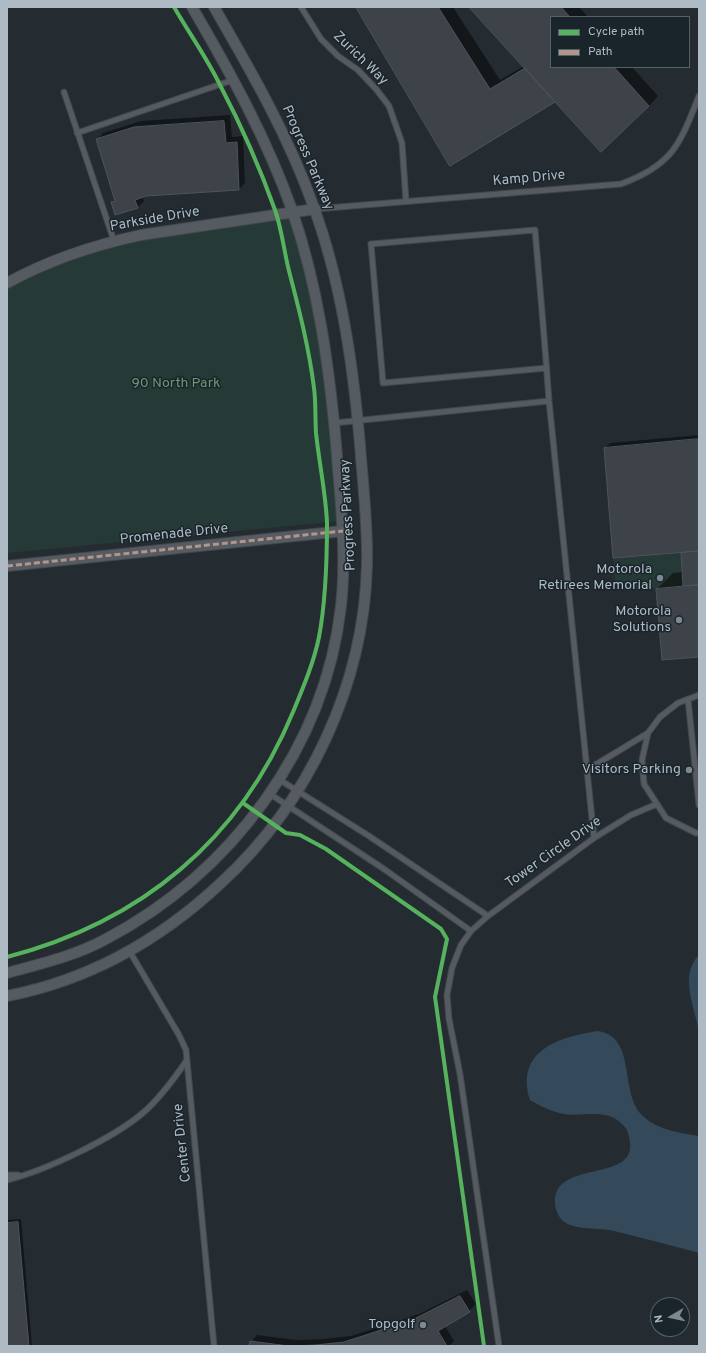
<!DOCTYPE html>
<html>
<head>
<meta charset="utf-8">
<style>
	body { margin:0 }
	#map { position:relative; width:706px; height:1353px; overflow:hidden; background:#252c31; font-family:Overpass,sans-serif }
	canvas { display:block }
	.frame { position:absolute; inset:0; border:8px solid #aebac4; pointer-events:none }
	.legend { position:absolute; left:550px; top:16px; width:140px; height:52px; box-sizing:border-box; background:#19242b; border:1px solid #556068; margin:0; padding:5px 7px; list-style:none; font-size:12px; color:#aebac4 }
	.legend li { display:flex; align-items:center; gap:8px; height:20px }
	.legend b { width:20px; border:1px solid #556068 }
	.north { position:absolute; left:650px; top:1297px; width:40px; height:40px; box-sizing:border-box; background:#19242b; border:1px solid #556068; border-radius:50%; rotate:261deg; font-size:11px; font-weight:700; line-height:16px; text-align:center; color:#aebac4 }
	.north::after { content:''; display:block; margin:auto; width:14px; height:18px; background:#7e8891; clip-path:polygon(50% 0,100% 100%,50% 72%,0 100%) }
</style>
</head>
<body>
<div id="map">
<canvas width="706" height="1353"></canvas>
<div class="frame"></div>
<ul class="legend">
<li><b style="height:5px;background:#56b35d"></b>Cycle path</li>
<li><b style="height:5px;background:#b2968c"></b>Path</li>
</ul>
<div class="north">N</div>
</div>
<script>
const context = document.querySelector('canvas').getContext('2d');
context.lineJoin = 'round';
function fill(path, color) { context.fillStyle = color; context.fill(path, 'evenodd'); }
function stroke(path, color, width, dash) { context.strokeStyle = color; context.lineWidth = width; context.lineCap = dash ? 'butt' : 'round'; context.setLineDash(dash || []); context.stroke(path); }
function write(font, color, halo, rows, align = 'center') {
  context.font = font + ' Overpass,sans-serif'; context.lineWidth = 3; context.setLineDash([]); context.textBaseline = 'middle'; context.strokeStyle = halo; context.fillStyle = color; for (const [text, x, y, turn = 0] of rows) {
    context.save(); context.translate(x, y); context.rotate((+turn || 0) * Math.PI / 180); context.textAlign = isNaN(turn) ? turn : align; if (halo) context.strokeText(text, 0, 0); context.fillText(text, 0, 0); context.restore();
  }
}
fill(new Path2D(`
	M292,212L320,317L342,521L7,553V283L114,241Z
	M681,553L683,586L616,591L613,558Z`), '#253937');
fill(new Path2D(`
	M699,955V1033C696,1009 678,976 699,955Z
	M598,1031C638,1037 618,1095 644,1117C658,1130 681,1133 699,1136V1253C671,1245 642,1238 614,1231C598,1227 576,1231 563,1221C558,1216 555,1209 555,1202C554,1160 635,1182 630,1143C629,1135 628,1129 622,1124C606,1108 583,1117 564,1114C552,1112 540,1106 530,1100C515,1051 558,1037 598,1031Z`), '#344959');
fill(new Path2D(`
	M357,7H453L500,80L524,66L471,7H579L588,17H551V67H632L658,96L649,106L556,101L451,164Z
	M230,115L232,137L243,136L245,183L239,189L142,196L144,201L138,207L112,202L115,199L97,140L103,133L141,121Z
	M699,435V656L657,589L673,573L683,572L682,553L684,551L605,448L610,443Z
	M21,1219L32,1346H7V1220Z
	M467,1290L476,1304L469,1311L445,1326L454,1341L449,1346H250L251,1342L257,1335L296,1340L323,1339L351,1336L419,1314Z`), '#0007');
const building = new Path2D(`
	M356,7H438L490,89L525,68L555,102L450,166Z
	M469,7H561L570,17H551V67H614L649,106L601,152Z
	M224,121L226,143L237,142L239,190L146,196L135,200L138,208L115,215L111,202L115,201L96,139L134,127Z
	M699,439V551L613,558L604,448Z
	M699,551V585L683,586L681,553Z
	M699,585V657L662,660L656,589Z
	M18,1222L29,1346H7V1223Z
	M460,1296L470,1312L438,1331L447,1346H249L250,1341L289,1346L316,1345L344,1342L412,1320Z`);
fill(building, '#3d4348');
stroke(building, '#4d545a', 1);
const service = new Path2D(`
	M301,7L321,39L338,56L358,70L376,89L389,106L402,143L406,201
	M64,92L114,241
	M77,133L233,80
	M315,209L621,184C673,165 680,144 699,96
	M547,368L383,383L371,244L535,230C540,287 545,344 549,401L594,838
	M334,423L549,401
	M699,695L678,703L660,717L648,733L642,760L644,784L666,818L696,833H699
	M688,699L699,805
	M587,770L648,733
	M280,780L369,836L488,916
	M270,794L384,869L471,931
	M130,952L179,1035L186,1050L214,1346
	M7,1175H18
	M7,1180C45,1171 114,1138 144,1112C161,1097 174,1079 187,1060
	M499,1346L460,1074L449,1019L447,995L452,968L461,945L471,931L488,916L594,838L631,815L657,804`);
const minor = new Path2D(`
	M7,283C49,260 94,245 141,235L315,209
	M7,566L343,531
	M7,973C40,964 75,956 106,939C231,873 325,748 341,606C347,552 340,498 336,444C329,365 318,286 292,210C267,139 230,72 192,7
	M7,996C90,980 160,940 221,883C309,802 364,685 367,565C368,525 363,485 360,445C353,364 341,281 313,205C288,135 251,71 214,7`);
stroke(service, '#42484c', 7);
stroke(minor, '#42484c', 12);
stroke(service, '#555b60', 5);
stroke(minor, '#555b60', 10);
stroke(new Path2D(`
	M7,566L343,531`), '#b2968c', 3, [6, 3]);
stroke(new Path2D(`
	M243,803L286,833L300,835L326,849L441,929L447,939L435,997L484,1346
	M7,957C141,922 240,840 293,712C303,688 314,662 319,637C326,600 327,560 327,523C326,495 319,462 316,433C315,418 316,403 314,388C309,348 299,309 289,271C284,251 282,230 275,210C260,168 241,125 220,85C207,58 189,33 174,7`), '#56b35d', 4);
for (const [x, y, r, color] of [
	[660,578,4,"#7e8891"],
	[679,620,4,"#7e8891"],
	[689,770,4,"#7e8891"],
	[423,1325,4,"#7e8891"]
]) { const dot = new Path2D(); dot.arc(x, y, r, 0, 2 * Math.PI); context.fillStyle = color; context.fill(dot); stroke(dot, '#19242b', 1.5); }
write('14px', '#aebac4', '#19242b', [
	["Zurich Way",360,59,44],
	["Progress Parkway",307,158,67],
	["Kamp Drive",529,179,-5],
	["Parkside Drive",155,220,-10],
	["Progress Parkway",349,515,-93],
	["Promenade Drive",174,535,-6],
	["Tower Circle Drive",554,853,-35],
	["Center Drive",183,1143,-96]
]);
write('14px', '#6f9870', '#19242b', [
	["90 North Park",176,384]
]);
write('14px', '#aebac4', '#19242b', [
	["Motorola",652,570],
	["Retirees Memorial",652,586],
	["Motorola",671,612],
	["Solutions",671,628],
	["Visitors Parking",681,770],
	["Topgolf",415,1325]
], 'right');
</script>
</body>
</html>
